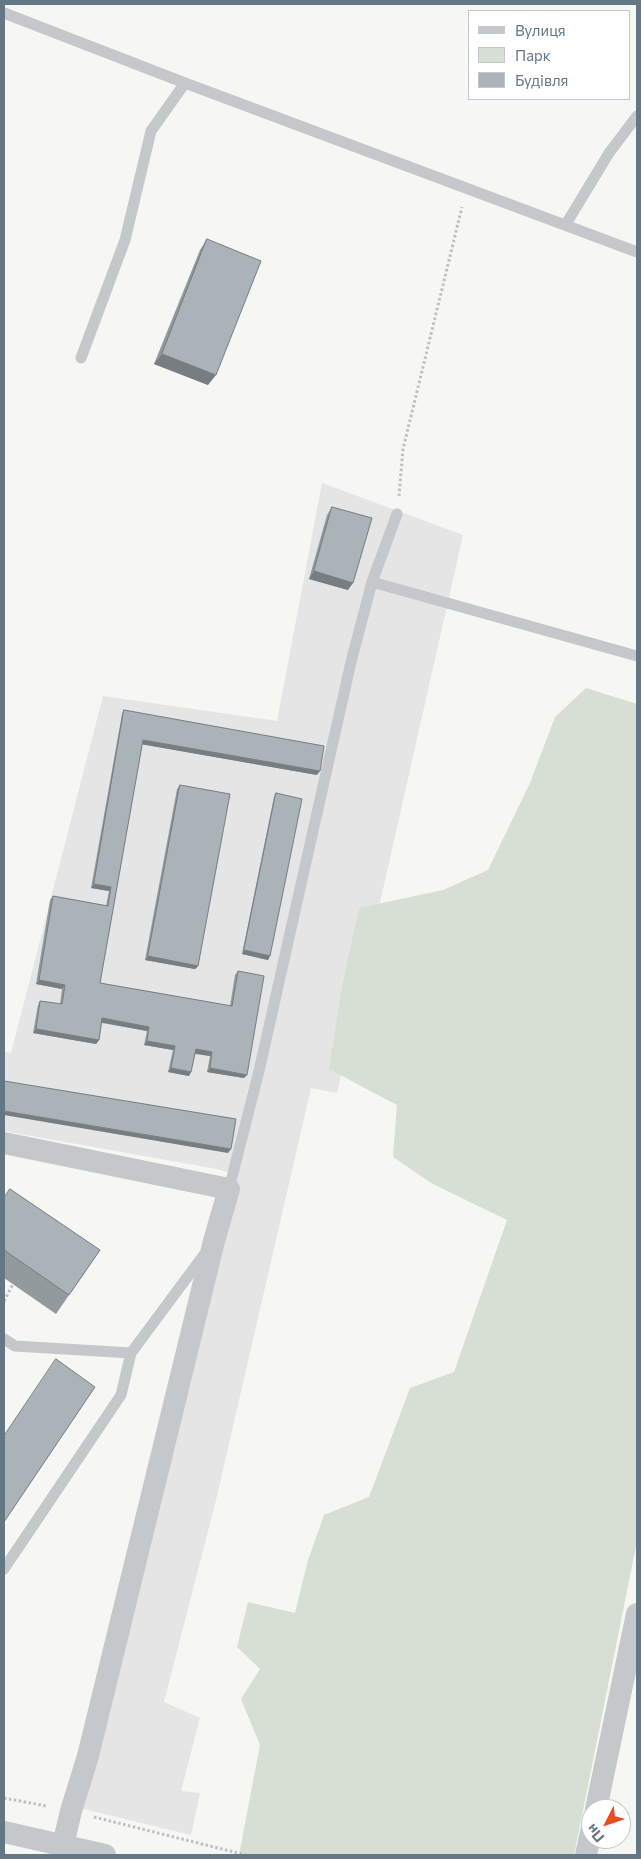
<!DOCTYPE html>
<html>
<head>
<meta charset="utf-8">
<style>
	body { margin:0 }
	#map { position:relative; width:641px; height:1859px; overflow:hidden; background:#f6f6f3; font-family:Commissioner,sans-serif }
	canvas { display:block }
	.frame { position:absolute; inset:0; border:5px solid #647785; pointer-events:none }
	.legend { position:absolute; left:468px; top:10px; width:162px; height:90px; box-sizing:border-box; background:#fff; border:1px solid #c1c9ce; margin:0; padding:6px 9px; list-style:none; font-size:15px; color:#647785 }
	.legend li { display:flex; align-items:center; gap:10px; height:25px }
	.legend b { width:25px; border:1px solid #c1c9ce }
	.north { position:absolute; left:581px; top:1799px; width:50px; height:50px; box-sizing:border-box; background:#fff; border:1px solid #c1c9ce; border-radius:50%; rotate:229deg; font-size:14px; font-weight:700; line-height:20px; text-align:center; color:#647785 }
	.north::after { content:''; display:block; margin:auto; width:18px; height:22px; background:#ea4c1f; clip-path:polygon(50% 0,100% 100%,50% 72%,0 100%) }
</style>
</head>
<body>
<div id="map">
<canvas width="641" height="1859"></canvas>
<div class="frame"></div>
<ul class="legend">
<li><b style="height:6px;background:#c4c8cb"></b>Вулиця</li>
<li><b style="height:14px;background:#d7ded4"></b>Парк</li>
<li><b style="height:14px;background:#aab3b8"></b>Будівля</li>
</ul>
<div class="north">Пн</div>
</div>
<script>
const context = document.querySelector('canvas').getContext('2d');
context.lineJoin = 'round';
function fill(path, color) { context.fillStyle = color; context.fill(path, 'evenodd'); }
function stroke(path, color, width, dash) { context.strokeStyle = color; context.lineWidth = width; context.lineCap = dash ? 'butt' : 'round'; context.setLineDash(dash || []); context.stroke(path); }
fill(new Path2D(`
	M322,483L463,535L337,1093L311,1088L217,1496L164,1702L200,1718L181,1791L200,1793L191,1835L80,1808L238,1175L217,1169L4,1131V1052L11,1053L103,696L277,721Z`), '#e4e5e4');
fill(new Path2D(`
	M586,688L637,704V1541L575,1850L574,1855H239L260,1745L241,1699L260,1669L237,1647L248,1602L295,1613L308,1560L324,1515L369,1497L410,1388L454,1372L507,1220L433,1184L393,1157L397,1105L329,1069L342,987L359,908L443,890L488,870L530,783L555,717Z`), '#d7ded4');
stroke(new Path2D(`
	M399,496L403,449L462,207
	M4,1301L13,1284
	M4,1798L46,1806
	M94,1817L246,1855`), '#bdc0c2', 3, [2.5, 2.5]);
stroke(new Path2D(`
	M4,13L185,83
	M566,224L609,153L637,116
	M81,358L125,240L151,131L185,83L637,252
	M372,582L637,656
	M229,1189L259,1071L351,662L372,582L397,514
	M4,1339L15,1346L131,1353
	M4,1569L121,1395L131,1353L206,1252`), '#c4c8cb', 11);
stroke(new Path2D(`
	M4,1143L229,1189L214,1241L88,1756L71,1811L63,1845
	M596,1809L637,1614
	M4,1832L105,1855
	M586,1855L591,1832`), '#c4c8cb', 22);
fill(new Path2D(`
	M207,239L208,385L154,364L200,250Z
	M332,507L348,590L309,579L327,515Z
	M124,710L317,775L142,744L100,983L230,1006L235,975L238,971L244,1078L207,1072L210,1056L195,1054L191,1072L189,1076L168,1072L173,1050L144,1045L147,1031L102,1023L99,1040L96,1044L33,1033L38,1005L40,1001L60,1004L62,989L36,984L50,900L53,896L106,906L109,891L91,888L122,714Z
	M180,785L198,966L195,969L145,960L177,789Z
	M276,793L270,956L268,960L242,954L274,797Z
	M4,1198L100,1250L56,1314L4,1278Z`), '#929a9e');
fill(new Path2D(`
	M162,354L216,375L208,385L154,364Z
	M314,571L353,583L348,590L309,579Z
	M143,740L320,771L317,775L140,744Z
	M94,884L111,887L109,891L91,888Z
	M244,950L270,956L268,960L242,954Z
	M148,956L198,966L195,969L145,960Z
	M39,980L65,985L62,989L36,984Z
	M102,1018L149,1027L147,1031L100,1022Z
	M36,1029L99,1040L96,1044L33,1033Z
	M147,1041L175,1046L173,1050L144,1045Z
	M196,1049L212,1052L210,1056L193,1053Z
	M171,1068L191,1072L189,1076L168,1072Z
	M210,1068L247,1075L244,1078L207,1072Z
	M4,1111L231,1149L228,1153L4,1115Z`), '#777d81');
const building = new Path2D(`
	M207,239L261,261L216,375L162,354Z
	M332,507L372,518L353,583L314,571Z
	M124,710L324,746L320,771L143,740L100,983L232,1006L238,971L264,976L247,1075L210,1068L212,1052L196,1049L191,1072L171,1068L175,1046L147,1041L149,1027L102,1018L99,1040L36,1029L40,1001L62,1004L65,985L39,980L53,896L108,906L111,887L94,884Z
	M180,785L230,794L198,966L148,956Z
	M276,793L302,799L270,956L244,950Z
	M4,1081L236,1119L231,1149L4,1111Z
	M10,1189L100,1250L69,1295L4,1250V1198Z
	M56,1359L95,1387L4,1522V1436Z`);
fill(building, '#aab3b8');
stroke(building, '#777d81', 1);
</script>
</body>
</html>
